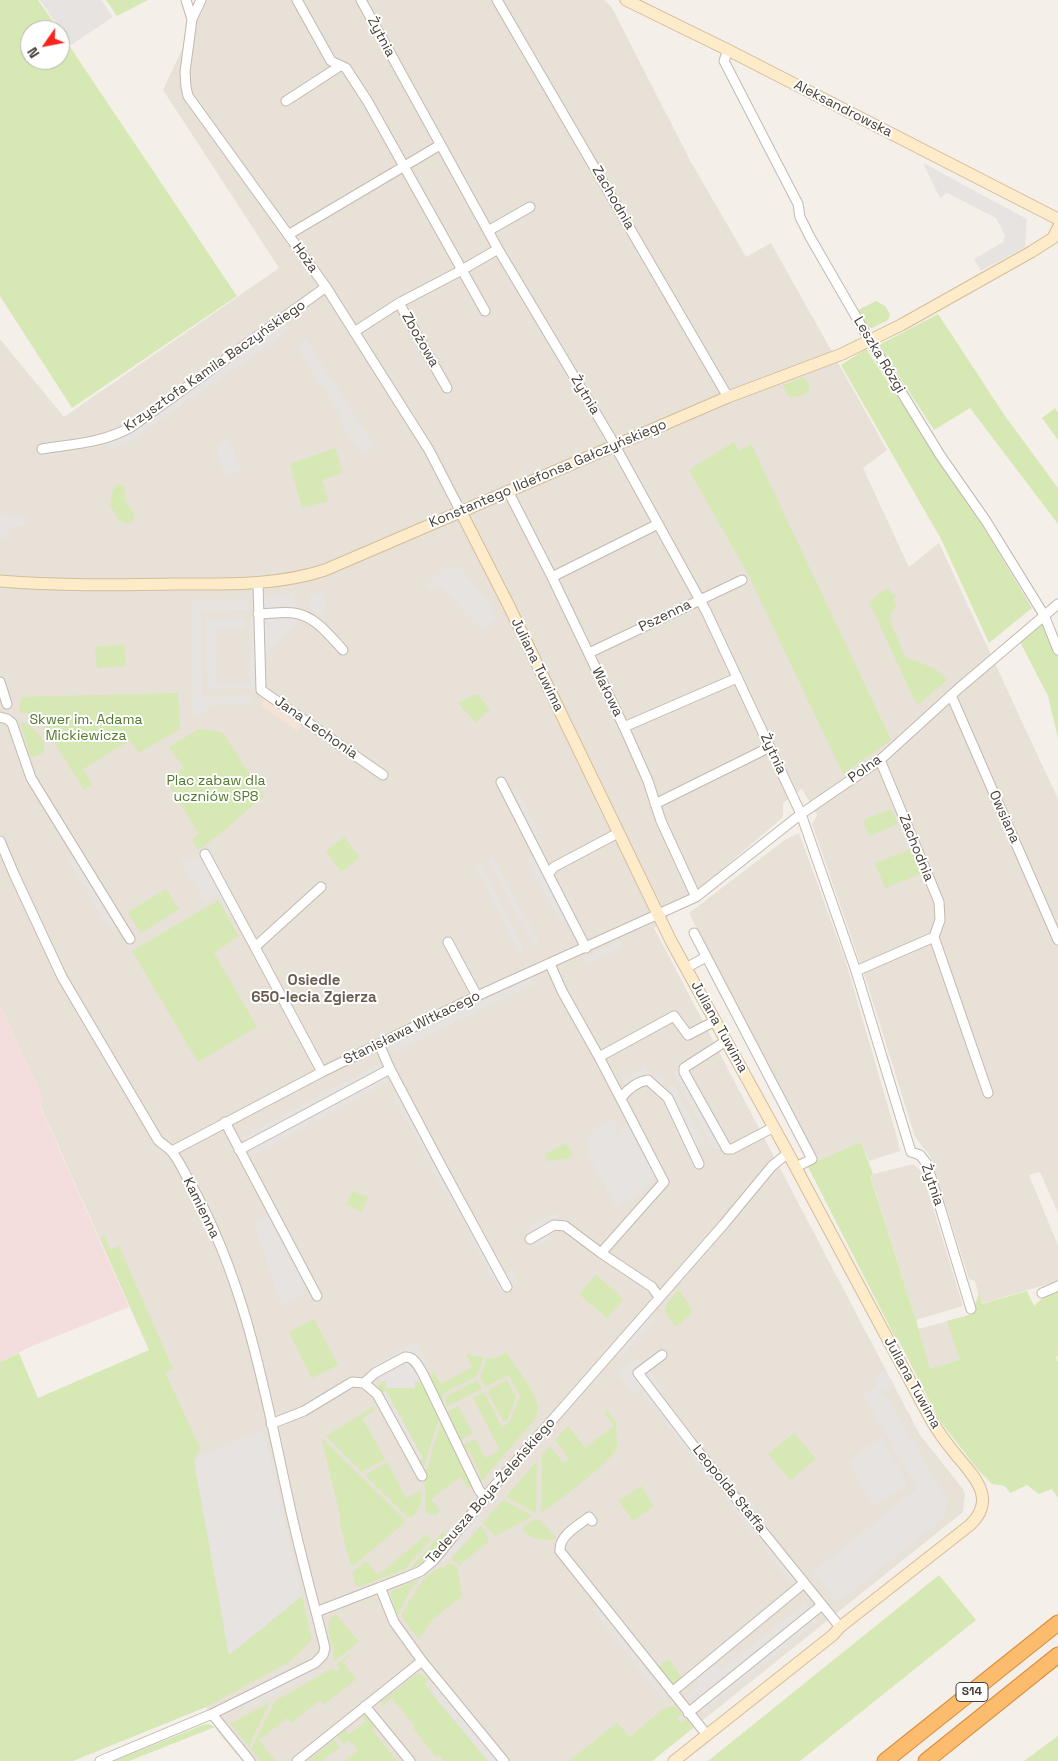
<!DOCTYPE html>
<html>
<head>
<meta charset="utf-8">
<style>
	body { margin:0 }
	#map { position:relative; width:1058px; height:1761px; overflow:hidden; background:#f4f0e9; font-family:"Space Grotesk",sans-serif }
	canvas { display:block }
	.north { position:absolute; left:20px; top:20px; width:50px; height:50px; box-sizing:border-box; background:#fff; border:1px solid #b6b3af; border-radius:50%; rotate:237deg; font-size:14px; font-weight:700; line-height:20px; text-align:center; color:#484038 }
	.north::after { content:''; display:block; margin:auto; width:18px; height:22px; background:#f6261f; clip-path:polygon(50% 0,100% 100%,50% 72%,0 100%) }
</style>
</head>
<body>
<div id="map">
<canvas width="1058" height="1761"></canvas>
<div class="north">N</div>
</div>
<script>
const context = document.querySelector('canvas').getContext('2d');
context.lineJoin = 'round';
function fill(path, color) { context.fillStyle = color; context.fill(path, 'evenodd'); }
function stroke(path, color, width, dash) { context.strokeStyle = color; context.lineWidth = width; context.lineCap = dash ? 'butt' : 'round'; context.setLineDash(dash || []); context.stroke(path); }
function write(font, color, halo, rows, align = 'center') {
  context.font = font + ' "Space Grotesk",sans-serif'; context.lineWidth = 4; context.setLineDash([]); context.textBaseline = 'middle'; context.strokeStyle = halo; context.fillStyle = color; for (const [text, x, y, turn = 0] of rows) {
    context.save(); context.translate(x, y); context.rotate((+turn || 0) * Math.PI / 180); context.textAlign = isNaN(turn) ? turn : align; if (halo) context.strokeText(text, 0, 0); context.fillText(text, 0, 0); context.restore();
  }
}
fill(new Path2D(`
	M205,0H604L611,6L691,162L746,257L771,243L887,450L863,468L909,567L939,543L1058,799V1213L1040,1172L1029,1175L1058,1245V1281L981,1304L975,1281L969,1279L930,1156L915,1137L866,980L812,824L817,815L802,789L783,803V817L654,928L920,1435L963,1489L965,1494L963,1512L652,1761H242L217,1731L206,1707L223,1657L160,1375L40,1105L43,1099L0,1006V339L64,417L279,268L163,90Z
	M799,833L846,962L898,1141L900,1151L869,1161L861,1142L817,1161L689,913L786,839Z
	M913,1164L922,1172L963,1306L916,1320L870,1175Z
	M967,1316L979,1354L930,1370L918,1329Z`), '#e8e1d8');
fill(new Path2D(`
	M265,699L302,725L297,731L261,705Z`), '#f5e4d5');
fill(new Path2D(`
	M0,1006L43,1099L40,1106L129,1307L30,1347L0,1362Z`), '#f4dedd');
fill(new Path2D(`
	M0,0H38L59,30H30V60H60V32L237,296L72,408L0,296Z
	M106,0H148L117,16Z
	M876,301L885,306L890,314L888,320L872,328L868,327L858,310Z
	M938,314L1005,416L1058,488V524L970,408L934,430L879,345Z
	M866,349L980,522L1032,608L989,643L941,539L841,365Z
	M802,378L805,379C806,381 809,384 809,387C811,396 794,398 788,396L783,385Z
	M1055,408L1058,413V440L1042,418Z
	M734,442L739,451L751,444L891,740L843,774L749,576L689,470Z
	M335,448L343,473L322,480L328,501L302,508L290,464Z
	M119,483L125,488V501L135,515L132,523C119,526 115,514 110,504L113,489Z
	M887,588L892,594L896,595L894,600L896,607L890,615L892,620L890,621L905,657L934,668L947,680L918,705L915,701L869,602Z
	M1044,615L1053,636L1058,633V738L1048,696L1018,638Z
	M124,644L126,666L97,668L95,647Z
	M178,693L180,729L139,753L130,740L83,769L92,784L84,790L37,715L19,712L21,697Z
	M478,694L490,710L475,722L458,703L465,699Z
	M20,722C34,726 41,733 45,748L41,754L34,757L30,755Z
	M199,729L222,732L264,796L221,833L198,850L192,839L199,834L166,780L184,768L169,747Z
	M891,809L898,824L869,836L863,820Z
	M344,837L360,858L341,872L326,851Z
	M911,849L921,874L885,888L875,863Z
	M166,889L179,909L141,933L128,912Z
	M219,900L238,936L214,953L257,1027L198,1062L132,951Z
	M861,1142L873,1174L870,1176L916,1320L930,1369L960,1360L947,1321L972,1314L979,1293L982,1304L1027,1291L1034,1306L1043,1297L1058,1291V1356L1056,1357L1058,1362V1498L1052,1489L1039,1494L1027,1485L1010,1493L1005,1486L992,1484L980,1472L939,1420L898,1339L895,1337L806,1163L812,1159L817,1161Z
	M566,1143L573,1155L566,1159L548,1161L545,1154Z
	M352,1191L368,1197L362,1212L347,1205Z
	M104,1236L110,1250L119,1246L173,1369L165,1372L200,1448L194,1461L229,1655L302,1596L312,1640L289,1662L206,1707L73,1761H0V1362L19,1353L38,1398L149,1350L100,1238Z
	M596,1275L623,1299L607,1318L579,1294Z
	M679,1290L692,1310V1313L676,1327L665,1313L668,1302Z
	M314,1319L338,1365L312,1378L289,1332Z
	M506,1352C514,1364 537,1394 538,1408C538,1412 536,1415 535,1419L479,1484L476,1480L481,1476L470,1451L463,1452L461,1447L475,1439L485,1458L500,1450L473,1398L484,1392L502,1427L509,1423L520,1396L509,1375L485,1387L480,1377L487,1358H497Z
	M469,1353L471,1356L484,1357L477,1376L444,1393L441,1404L434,1388L431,1373L434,1372L441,1384L472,1367L466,1354Z
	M477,1380L482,1389L445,1407L447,1396Z
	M507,1380L516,1397L507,1421L504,1422L487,1391Z
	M386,1381V1387H415L414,1381C429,1382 434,1402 440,1414L423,1469L419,1461L423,1458L386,1391L381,1393L378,1385L382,1382Z
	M458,1406L473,1434L459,1441L446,1415L447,1412Z
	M373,1407L375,1410L362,1418L385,1459L362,1472L326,1436Z
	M607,1411L616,1422L617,1449C595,1474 568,1494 541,1513L542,1455L550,1446L563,1463L569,1459L555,1440L568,1426L585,1448L614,1426L604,1413Z
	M442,1418L473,1486L469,1489L460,1477L431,1499L440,1511L436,1515H431L426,1511V1488L423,1482Z
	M794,1433L816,1459L790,1480L768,1454Z
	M323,1439L404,1519V1523L353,1566L351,1565L340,1525V1515L322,1440Z
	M537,1461L536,1512V1513L506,1497Z
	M387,1462L406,1498L420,1491C424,1502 419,1509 412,1517H407L365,1475Z
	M641,1486L654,1506L633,1521L619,1501Z
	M503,1500L533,1516L495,1536L483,1523Z
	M536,1519L539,1520L556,1538L554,1540C541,1540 532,1540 523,1530L524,1526Z
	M481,1526L488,1537V1542L459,1565L451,1559Z
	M443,1532L447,1536L426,1560L408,1571Z
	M428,1534L431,1540L405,1569L359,1587L355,1584L353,1572L366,1561L378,1575Z
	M449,1563L457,1567L462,1594L461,1597L433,1619L419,1639L401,1616C409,1601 417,1587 428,1575C433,1569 443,1569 449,1563Z
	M939,1575L976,1620L800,1761H708Z
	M417,1580L418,1581L410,1591L397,1616L394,1614L396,1611L390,1594L392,1591Z
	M336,1614L359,1642L333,1662C337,1647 319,1624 336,1614Z
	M355,1651L343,1662L356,1679L324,1705L320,1700L291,1723L287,1718L259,1740L275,1761H261L251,1749L275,1701L333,1668L337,1672L340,1669L337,1665L339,1662Z
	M666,1660L670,1661L683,1679L674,1686L659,1667Z
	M420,1674L429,1679L424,1684L488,1761H444L439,1755L436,1757L413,1728L415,1726L392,1698L382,1706V1701L416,1675Z
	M270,1702L249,1746L230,1724Z
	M670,1706L676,1707L682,1714L677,1717L681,1723L686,1719L693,1728L652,1761H569L617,1723L630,1737L662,1710Z
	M363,1715L368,1717L375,1724L373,1731L397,1761H345L358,1750L349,1740L344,1744L337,1736L345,1730L349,1735L366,1721L361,1716Z
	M209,1724L215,1727L129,1761H114L203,1725Z
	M1058,1736V1761H1024Z
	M334,1740L340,1747L322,1761H308Z`), '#d6e8b3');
fill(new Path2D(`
	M40,0H101L113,17L71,45Z
	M923,163L1027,219L1025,247L981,271L974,259L1003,242L1005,236L996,218L947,193L940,198Z
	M283,323L289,331L126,444L121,446L108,448L107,442L121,439L136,429Z
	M306,339L375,446L362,455L339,420L342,418L296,346Z
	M228,437L242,471L226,477L216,451L224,439Z
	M0,513L25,517L24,526H13L9,530L7,538L0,537Z
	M445,567L461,568L491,606L497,618L483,632L437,584L430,591L426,586Z
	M294,592L300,621L262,657L261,599Z
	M323,592L327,614L318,616L310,610V595Z
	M248,599L249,610L201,611L202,697H253V705H213L198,715H193L191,601Z
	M206,619H245L246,629H216L217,683L250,682L249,619H257V688L208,689Z
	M517,788L539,832L535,836L513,791Z
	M73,854L116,924L109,928L66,858Z
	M200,855L233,913L228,915L217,895L206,902L179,860L194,858Z
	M533,856L566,917L562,923L530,868L527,860Z
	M493,858L540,943L534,946L487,861Z
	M481,864L524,950L518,953L475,868Z
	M620,940L623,946L586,964L583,958Z
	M534,976L537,983L392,1053L389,1046Z
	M379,1064L389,1082L252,1155L242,1137Z
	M646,1065L648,1073L653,1078L658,1073L666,1079L661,1084L667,1090L672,1085L676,1090L705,1142L696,1148L702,1163L694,1167L673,1124L677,1122L675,1117L671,1120L663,1105L667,1103L649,1084L629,1095L622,1079Z
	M679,1069L720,1147L714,1150L673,1072Z
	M399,1094L432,1155L427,1158L393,1097Z
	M610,1119L619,1122L615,1127V1132L617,1136L623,1132L621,1128L628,1124L655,1177L649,1180L651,1185L616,1207L586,1151L591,1148L586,1143L591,1131Z
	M434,1161L463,1212L458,1215L429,1164Z
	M555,1212L560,1220L556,1228L549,1232L552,1239L535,1247L525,1229Z
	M269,1213L306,1286L304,1288L307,1293L281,1305L254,1222Z
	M481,1226L506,1274L513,1271L518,1283L501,1293L468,1234Z
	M649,1318L653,1322L620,1359L616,1355Z
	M416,1342L428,1365L422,1383L415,1381V1388H386V1381L382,1382L373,1365Z
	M659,1348L666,1357L650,1370L664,1391L662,1397L650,1381L633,1395L617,1373L636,1358L641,1363Z
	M885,1370L895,1386L886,1390L882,1392V1397L886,1395L948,1501L944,1516L942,1520L838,1603L812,1573L917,1488L863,1395L877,1385L874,1378Z
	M647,1390L716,1479L711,1482L643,1394Z
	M386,1391L423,1458L419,1461L381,1393Z
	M264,1430L302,1596L229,1655L194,1461L206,1453Z
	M882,1438L908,1485L873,1505L849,1463L862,1450Z
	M730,1495L760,1534L755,1538L725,1498Z
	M480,1515L484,1518L444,1564L440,1560Z
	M768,1544L797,1581L792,1585L763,1547Z
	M805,1603L807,1610L691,1702L688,1694L700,1685L695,1678L716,1662L721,1669Z
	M596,1606L667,1697L663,1700L592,1609Z
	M813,1618L819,1621L704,1711L698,1709Z
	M311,1668L315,1673L246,1710L243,1705Z
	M436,1685L499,1761H488L430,1691Z`), '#e6e3e1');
const street = new Path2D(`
	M186,0L192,19
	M201,0L192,19L185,72L186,87L188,96L326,287L429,450L461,512
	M297,0L331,61L346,68L368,102L485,311
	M361,0L498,249L609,435L706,611L801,814L856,971L911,1152L920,1155L927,1164L971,1309
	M497,0L728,397
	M728,50L724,61L798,204L800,217L810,237L870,341L940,455L986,521L1044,615L1058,650
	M286,101L340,66
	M488,231L530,207
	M288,235L440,145
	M399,303L447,388
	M354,332L399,303L462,270L498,249
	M42,449C73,444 103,443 131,427L326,287
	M508,491L552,577L624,727L648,781L661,821L696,897
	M552,577L658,524
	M258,583L261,690L383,775
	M258,614C269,614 283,611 294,613C315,616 329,635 343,650
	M589,653L742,580
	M0,682L7,704
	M951,695L1058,940
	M0,717L7,719L12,723L31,778L130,939
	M624,727L737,678
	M880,760L939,902L940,920L934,937L988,1093
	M501,782L548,874
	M655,804L770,747
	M0,841L14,874L62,977L158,1140C162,1144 169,1148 172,1152C181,1163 186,1177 193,1188C246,1284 265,1393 288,1498C296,1536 306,1574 316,1612
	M205,854L322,1072
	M694,933L812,1159L796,1167
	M448,942L477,996
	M255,947L321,887
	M586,948L548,874L554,867L618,833
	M550,964L562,991L599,1057L664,1182L601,1253L652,1287L659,1297
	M686,968L706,957
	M856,971L934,937
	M726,1041L684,1068V1072L727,1149H732L774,1127
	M379,1044L390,1069L444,1171L507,1287
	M599,1057L674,1016L688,1035L715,1021
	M621,1098C628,1089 636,1082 648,1080L668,1098L699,1164
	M225,1122L317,1296
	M239,1150L390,1069
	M172,1151L322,1072L477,996L696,897L801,814L880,760L958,689L1058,604
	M530,1239L554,1225L565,1226L601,1253
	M1042,1293L1058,1286
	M662,1355L638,1373L693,1445L840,1627
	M364,1383L377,1394L422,1476
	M271,1424L304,1411L352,1382L364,1383L375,1373L405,1357C414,1356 419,1367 423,1374L479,1490L485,1498
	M592,1521L589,1517C578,1526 559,1535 560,1551L707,1735
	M380,1587L394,1622L422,1661
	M672,1692L804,1583
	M365,1706L410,1761
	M688,1713L822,1605
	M212,1714L250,1761
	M100,1761L212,1714L315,1663L323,1655L325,1648L316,1612L407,1577L421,1571L434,1560L491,1490L724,1224L772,1166L788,1153
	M297,1761L422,1661L504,1761`);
const secondary = new Path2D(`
	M626,0L728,50L1058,219
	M461,512L508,604L671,941L788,1153L930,1418C938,1432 947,1444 957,1456C975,1477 997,1500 970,1525L840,1627L833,1635L674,1761
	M0,581C58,586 116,585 175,584C226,584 276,586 325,570L728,397L842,354L901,325L1031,252L1053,238L1058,228`);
const highway = new Path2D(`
	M885,1761L1058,1623
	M926,1761L1058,1655`);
stroke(street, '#c3b9af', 11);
stroke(secondary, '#d3bd9a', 13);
stroke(highway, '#db8e3d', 17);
stroke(street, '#fff', 9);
stroke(secondary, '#feebca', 11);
stroke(highway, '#fbbc6e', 15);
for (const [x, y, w] of [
	[972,1692,32]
]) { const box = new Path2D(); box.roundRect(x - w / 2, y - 9.5, w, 19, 4); context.fillStyle = '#fff'; context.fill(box); stroke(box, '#484038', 1); }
write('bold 12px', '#484038', null, [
	["S14",972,1692]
]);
write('14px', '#484038', '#fff', [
	["Żytnia",381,37,62],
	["Aleksandrowska",843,109,27],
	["Zachodnia",613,198,60],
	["Hoża",305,258,54],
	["Zbożowa",420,340,60],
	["Leszka Rózgi",879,355,59],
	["Krzysztofa Kamila Baczyńskiego",215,366,-35],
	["Żytnia",585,395,59],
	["Konstantego Ildefonsa Gałczyńskiego",548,474,-23],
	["Pszenna",665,616,-26],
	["Juliana Tuwima",537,665,64],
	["Wałowa",607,692,64],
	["Jana Lechonia",316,728,35],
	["Żytnia",773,754,65],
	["Polna",865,769,-36],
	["Owsiana",1004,817,66],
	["Zachodnia",916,848,68],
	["Juliana Tuwima",719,1027,61],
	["Stanisława Witkacego",412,1028,-26],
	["Żytnia",932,1185,71],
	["Kamienna",201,1208,64],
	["Juliana Tuwima",912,1383,61],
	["Leopolda Staffa",729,1489,51],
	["Tadeusza Boya-Żeleńskiego",491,1491,-49]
]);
write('14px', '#527a2b', '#fff', [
	["Skwer im. Adama",86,720],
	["Mickiewicza",86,736],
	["Plac zabaw dla",216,781],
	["uczniów SP8",216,797]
]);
write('bold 15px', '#6b5c4f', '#fff', [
	["Osiedle",314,981],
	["650-lecia Zgierza",314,998]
]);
</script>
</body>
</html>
